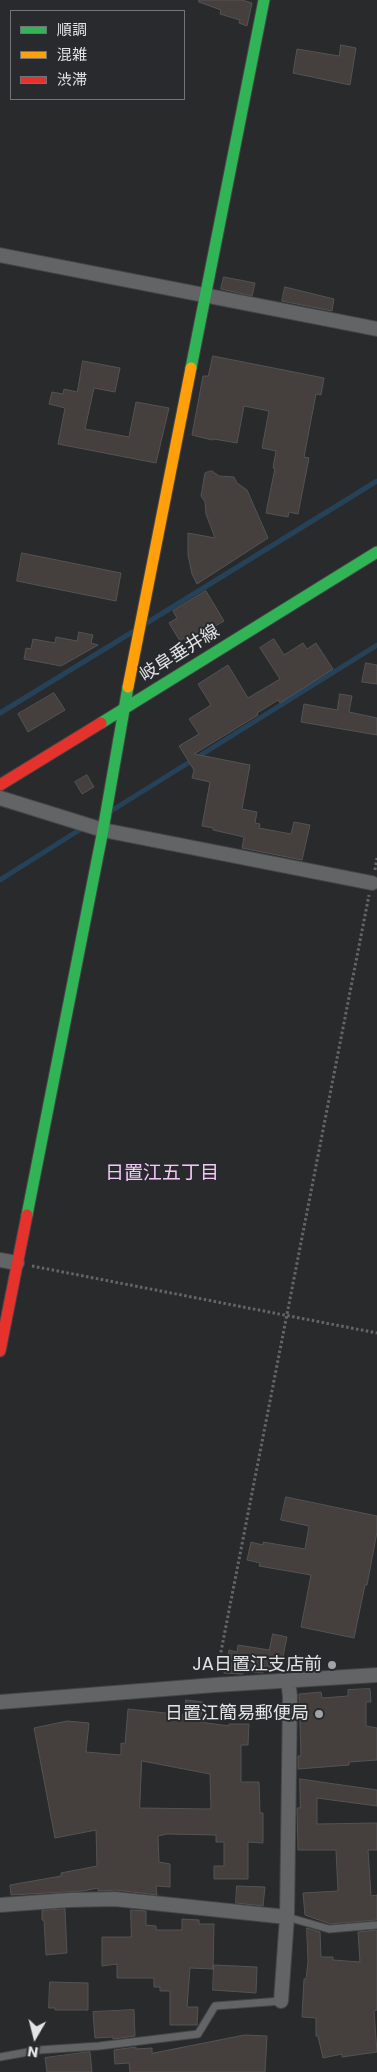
<!DOCTYPE html>
<html>
<head>
<meta charset="utf-8">
<style>
	body { margin:0 }
	#map { position:relative; width:377px; height:2072px; overflow:hidden; background:#292a2c; font-family:Poppins,"Noto Sans JP",sans-serif }
	canvas { display:block }
	.legend { position:absolute; left:10px; top:10px; width:175px; height:90px; box-sizing:border-box; background:#282a2d; border:1px solid #727477; margin:0; padding:6px 9px; list-style:none; font-size:15px; color:#e2e4e6 }
	.legend li { display:flex; align-items:center; gap:10px; height:25px }
	.legend b { width:25px; border:1px solid #727477 }
	.north { position:absolute; left:10px; top:2012px; width:50px; height:50px; -webkit-text-stroke:4px #282a2d; paint-order:stroke; rotate:188deg; font-size:14px; font-weight:700; line-height:20px; text-align:center; color:#e2e4e6 }
	.north::after { content:''; display:block; margin:auto; width:18px; height:22px; background:#e2e4e6; clip-path:polygon(50% 0,100% 100%,50% 72%,0 100%) }
</style>
</head>
<body>
<div id="map">
<canvas width="377" height="2072"></canvas>
<ul class="legend">
<li><b style="height:6px;background:#30b455"></b>順調</li>
<li><b style="height:6px;background:#ff9f0a"></b>混雑</li>
<li><b style="height:6px;background:#e5322d"></b>渋滞</li>
</ul>
<div class="north">N</div>
</div>
<script>
const context = document.querySelector('canvas').getContext('2d');
context.lineJoin = 'round';
function stroke(path, color, width, dash) { context.strokeStyle = color; context.lineWidth = width; context.lineCap = dash ? 'butt' : 'round'; context.setLineDash(dash || []); context.stroke(path); }
function fill(path, color) { context.fillStyle = color; context.fill(path, 'evenodd'); }
function write(font, color, halo, rows, align = 'center') {
  context.font = font + ' Poppins,"Noto Sans JP",sans-serif'; context.lineWidth = 4; context.setLineDash([]); context.textBaseline = 'middle'; context.strokeStyle = halo; context.fillStyle = color; for (const [text, x, y, turn = 0] of rows) {
    context.save(); context.translate(x, y); context.rotate((+turn || 0) * Math.PI / 180); context.textAlign = isNaN(turn) ? turn : align; if (halo) context.strokeText(text, 0, 0); context.fillText(text, 0, 0); context.restore();
  }
}
stroke(new Path2D(`
	M145,624L377,481
	M0,713L134,631
	M111,811L377,645
	M0,880L84,827`), '#254259', 5);
const building = new Path2D(`
	M199,0H242L252,3L247,26L239,23L240,20L220,14L221,10L199,2Z
	M341,45L356,48L350,85L293,73L297,49L339,56Z
	M224,277L255,283L252,296L221,289Z
	M285,287L334,299L332,311L282,301Z
	M213,356L324,378L321,395L316,394L304,457L309,458L298,514L289,512L288,517L266,513L275,468H273L276,451L262,448L269,411L244,406L237,443L214,439L212,440L192,435L203,376H208Z
	M83,361L120,368L115,392L94,388L85,429L129,437L136,402L169,408L156,463L58,444L65,408L49,404L52,392L63,394L64,389L77,392Z
	M212,471L219,476L234,477L237,483L247,490L268,538L197,584L192,574L188,555V533L215,538L206,514L205,502L201,496L205,473Z
	M22,553L121,573L116,601L17,581Z
	M206,591L224,621L187,642L184,638L180,641L169,623L177,618L173,611Z
	M79,632L93,635L91,643L98,645L61,666L24,659L26,648L31,649L33,639L55,643L56,637L77,641Z
	M274,639L284,655L303,643L307,649L316,643L333,669L280,703L278,700L257,713L258,715L194,754L250,765L242,809L257,812L255,823L260,824L259,828L291,834L294,822L310,825L302,860L242,848L244,837L213,830V828L202,826L210,782L192,778L194,770L179,746L199,734L189,719L211,705L198,684L228,665L248,698L280,679L260,648Z
	M366,663L377,665V684L362,682Z
	M54,693L65,710L28,732L18,714Z
	M340,694L352,696L349,712L377,718V735L301,722L304,704L337,710Z
	M87,775L94,787L82,794L75,782Z
	M286,1497L377,1516V1532L367,1585H365L354,1638L301,1627L311,1575L259,1566L260,1563L247,1560L251,1542L263,1545V1542L305,1549L309,1526L281,1520Z
	M273,1634L287,1637L280,1671L264,1668L263,1673L246,1671L242,1674L224,1673L229,1650L237,1652L238,1645L269,1650Z
	M370,1689L371,1702H366V1726L377,1728V1760L349,1762V1765L298,1769V1756H301L299,1694L321,1692L322,1698L348,1696V1690Z
	M186,1700L203,1702L200,1722L229,1726V1724H249L248,1745H241V1782H259L260,1813H263V1843L248,1842V1879H214V1866H224V1842H216V1835L167,1834L158,1836L159,1862L170,1864V1887L156,1886L157,1895L116,1890L98,1891V1888L83,1891L11,1895L10,1885L61,1876V1873L97,1866L96,1830L55,1838L34,1728L67,1721L89,1723L86,1752L121,1755V1743L125,1744L128,1709L184,1715ZM142,1761L210,1774L211,1809L140,1808Z
	M300,1779L377,1790V1806L317,1798V1824L377,1823V1850H368L371,1896L377,1895V1920L330,1924L305,1915L303,1893L338,1891L336,1850H298L297,1808H300Z
	M237,1886L265,1887L263,1906L236,1903Z
	M65,1909L67,1953L46,1955L44,1920H42V1911Z
	M131,1910L146,1911V1925L156,1926V1930H182V1919L199,1920V1924H214L213,1969L190,1968L187,2007H198L197,2025H170V1991H160V1987H154V1978H117V1964L102,1966V1937H131Z
	M307,1928L320,1932L321,1957H333V1960L360,1962L358,1932L377,1930V2010L374,2011L377,2052L342,2057V2054L323,2058L318,2036H316V2018L302,2017L304,1979H306L308,1962Z
	M214,1965L257,1967L256,1993L213,1990Z
	M50,1982L88,1983V2010H55V2008H49Z
	M134,2010L135,2036L113,2039V2037L95,2038L93,2012Z
	M245,2035L267,2036L265,2072H130L129,2063L115,2064L114,2050L136,2047V2049L152,2048V2053Z
	M90,2052L92,2072H47L45,2058Z`);
fill(building, '#45403d');
stroke(building, '#545354', 1);
const lane = new Path2D(`
	M287,1917L329,1929L377,1925
	M0,2057L39,2050L99,2046L198,2034L215,2006L281,2001`);
const street = new Path2D(`
	M0,255L377,329
	M0,798L103,830L372,883
	M0,1260L17,1263
	M0,1702L215,1685L377,1675
	M0,1905L69,1900L115,1899L287,1917
	M281,2001L287,1917L290,1696L288,1681`);
const fast = new Path2D(`
	M191,368L264,0
	M101,723L377,552
	M27,1215L103,830L128,687`);
const slow = new Path2D(`
	M128,687L191,368`);
const jam = new Path2D(`
	M0,785L101,723
	M0,1351L27,1215`);
stroke(lane, '#444547', 9);
stroke(street, '#444547', 16);
stroke(fast, '#444547', 13);
stroke(slow, '#444547', 13);
stroke(jam, '#444547', 13);
stroke(new Path2D(`
	M375,870L377,858
	M32,1266L377,1333
	M217,1672L369,895`), '#656667', 3, [2.5, 2.5]);
stroke(lane, '#636465', 7);
stroke(street, '#636465', 14);
stroke(fast, '#30b455', 11);
stroke(slow, '#ff9f0a', 11);
stroke(jam, '#e5322d', 11);
for (const [x, y, r, color] of [
	[332,1665,5,"#a1a3a5"],
	[319,1714,5,"#a1a3a5"]
]) { const dot = new Path2D(); dot.arc(x, y, r, 0, 2 * Math.PI); context.fillStyle = color; context.fill(dot); stroke(dot, '#282a2d', 2); }
write('18px', '#e2e4e6', '#282a2d', [
	["岐阜垂井線",180,654,-32]
]);
write('18px', '#e2e4e6', '#282a2d', [
	["JA日置江支店前",322,1665],
	["日置江簡易郵便局",309,1714]
], 'right');
write('19px', '#f3c8f8', '#282a2d', [
	["日置江五丁目",162,1174]
]);
</script>
</body>
</html>
